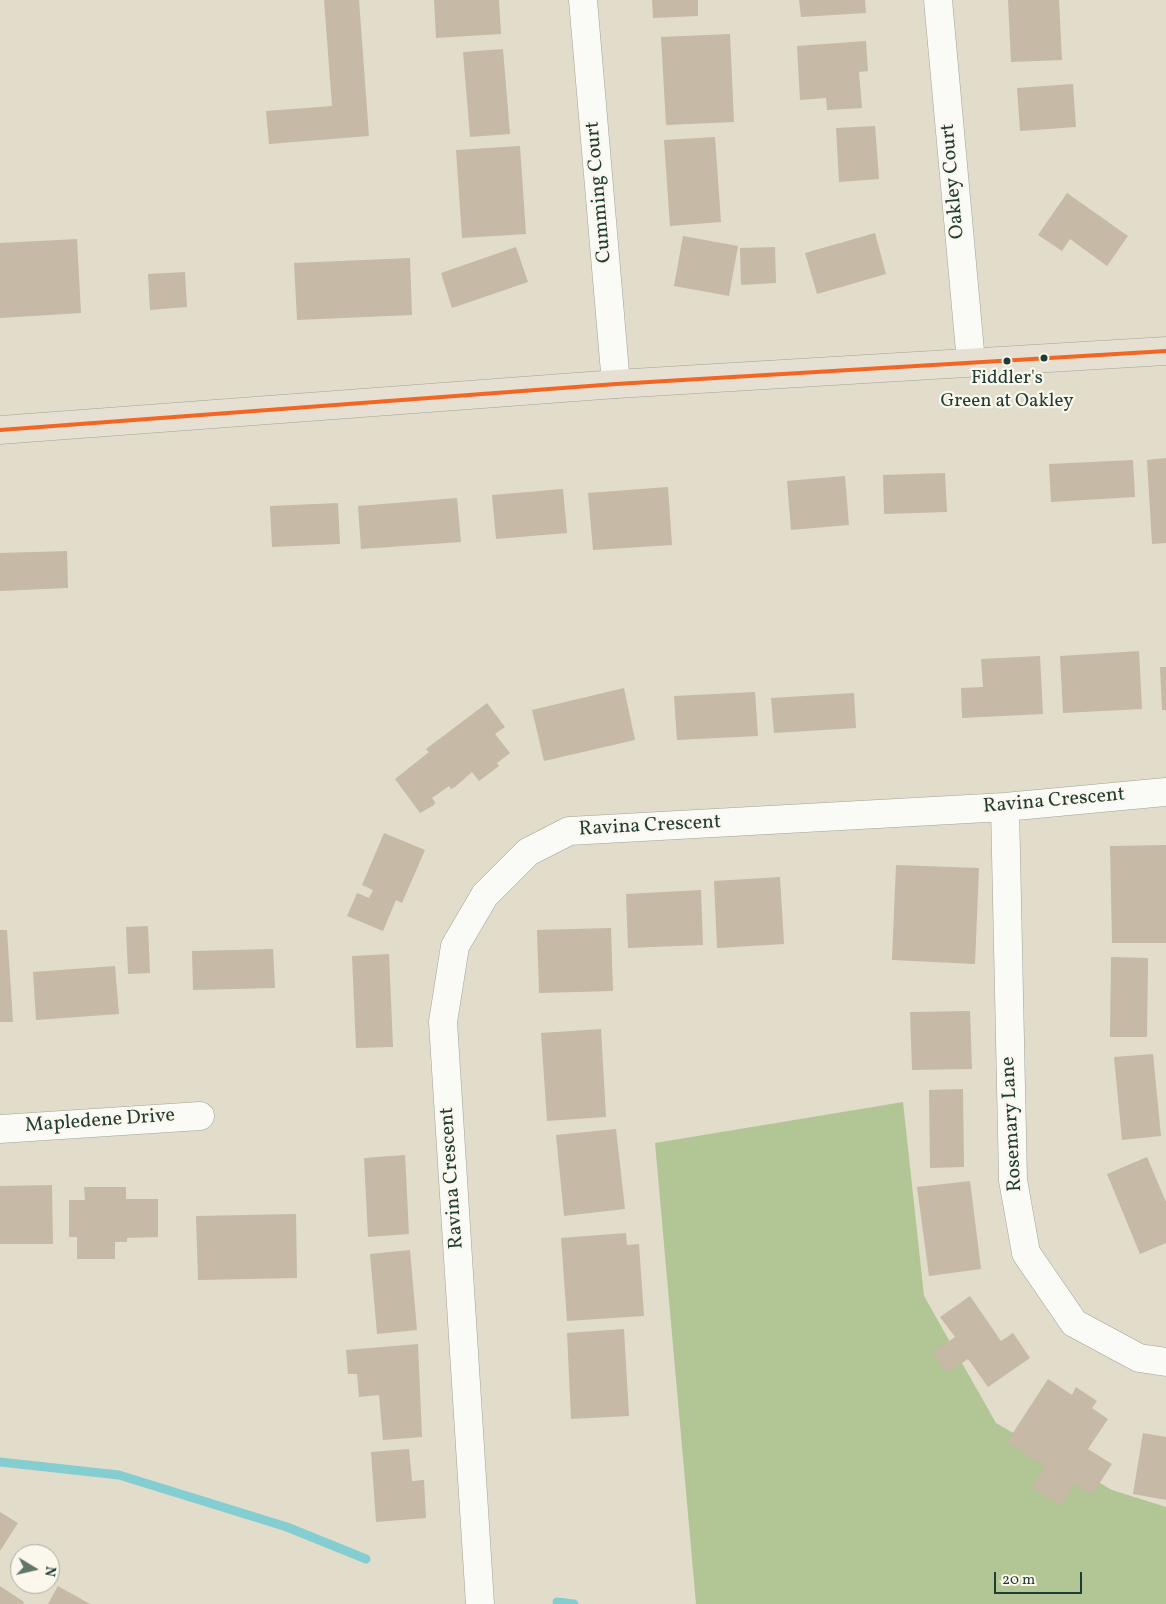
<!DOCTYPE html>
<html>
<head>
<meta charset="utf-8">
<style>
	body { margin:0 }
	#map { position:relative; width:1166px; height:1604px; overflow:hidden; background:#e1ddca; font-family:Vollkorn,serif }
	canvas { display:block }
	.north { position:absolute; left:10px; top:1544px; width:50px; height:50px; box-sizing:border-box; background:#fbf7ec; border:1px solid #a3ada2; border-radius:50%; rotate:99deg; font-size:14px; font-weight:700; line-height:20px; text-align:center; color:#1f3d34 }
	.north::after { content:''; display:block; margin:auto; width:18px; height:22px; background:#637568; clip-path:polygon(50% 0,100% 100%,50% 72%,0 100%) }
	.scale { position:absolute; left:994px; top:1572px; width:88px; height:22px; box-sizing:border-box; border:2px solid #1f3d34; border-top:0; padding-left:6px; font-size:15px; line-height:18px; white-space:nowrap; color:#1f3d34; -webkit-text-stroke:4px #fbf7ec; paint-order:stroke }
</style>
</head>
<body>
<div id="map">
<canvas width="1166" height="1604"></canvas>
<div class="north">N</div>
<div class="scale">20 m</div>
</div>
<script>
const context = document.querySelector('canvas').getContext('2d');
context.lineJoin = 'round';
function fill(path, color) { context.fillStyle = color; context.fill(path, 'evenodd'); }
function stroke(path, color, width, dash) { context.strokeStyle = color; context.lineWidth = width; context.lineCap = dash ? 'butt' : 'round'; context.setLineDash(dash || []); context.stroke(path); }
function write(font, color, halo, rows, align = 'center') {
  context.font = font + ' Vollkorn,serif'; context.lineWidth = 4.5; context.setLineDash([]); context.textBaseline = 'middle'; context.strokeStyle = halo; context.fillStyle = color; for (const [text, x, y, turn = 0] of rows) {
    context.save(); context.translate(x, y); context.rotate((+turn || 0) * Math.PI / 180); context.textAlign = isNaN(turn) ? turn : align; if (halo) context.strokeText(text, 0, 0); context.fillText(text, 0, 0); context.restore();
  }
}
fill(new Path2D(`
	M903,1102L924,1296L996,1423L1112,1490L1166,1507V1604H696L655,1143Z`), '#b2c594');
stroke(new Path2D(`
	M0,1462L119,1475L287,1527L366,1559
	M557,1602L574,1604`), '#84ced2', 9);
fill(new Path2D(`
	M324,0H359L369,136L269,144L266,111L332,106Z
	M434,0H499L501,34L436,38Z
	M652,0H698V16L653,18Z
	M799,0H865L866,13L801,17Z
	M1008,0H1059L1062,60L1011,62Z
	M730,34L734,122L666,125L661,37Z
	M866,41L868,71L859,72L862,108L827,110L826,98L800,100L797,46Z
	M503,49L510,134L470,137L463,52Z
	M1073,84L1076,127L1020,131L1017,88Z
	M875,126L879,179L839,182L836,128Z
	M715,137L721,222L670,226L664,140Z
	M520,146L526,234L462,238L456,150Z
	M1067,193L1128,236L1107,266L1070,239L1062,251L1038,235Z
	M875,233L886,274L817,294L805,253Z
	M683,236L738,246L729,296L674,286Z
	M77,239L81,313L0,318V243Z
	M516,247L528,282L452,308L441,273Z
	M775,247L776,283L741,285L740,248Z
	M410,258L412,315L297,320L294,263Z
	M185,272L187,307L150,310L148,274Z
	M1166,458V543L1152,544L1147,460Z
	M1133,460L1135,497L1051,502L1049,464Z
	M945,473L947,512L884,514L883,475Z
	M845,476L849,525L791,530L787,481Z
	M668,487L672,545L593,550L588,493Z
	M563,489L567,533L496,539L492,495Z
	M457,498L461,542L361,549L358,506Z
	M338,503L340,544L272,547L270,506Z
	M67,551L68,588L0,591V553Z
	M1139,651L1142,709L1063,713L1060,656Z
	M1040,656L1043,714L962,718L961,688L983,687L981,659Z
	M1160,667H1166V710H1162Z
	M624,688L635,740L544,761L532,710Z
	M755,692L758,736L677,740L674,696Z
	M854,693L856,728L774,733L771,698Z
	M487,703L505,727L495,734L510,753L497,763L499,766L479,781L472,772L455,787L451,789L449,786L432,798L435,802L434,805L420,813L395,779L429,752L426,749Z
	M384,833L425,850L402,903L396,900L383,931L347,916L357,893L369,898L373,890L362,885Z
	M1166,845V943H1112L1110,846Z
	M896,865L979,868L975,964L892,960Z
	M780,877L784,944L717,948L714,881Z
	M701,890L703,945L628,948L626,894Z
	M148,926L150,973L128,974L126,927Z
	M611,928L613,991L539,993L537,930Z
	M0,930H7L13,1022H0Z
	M273,949L275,988L193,990L192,951Z
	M389,954L393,1047L356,1048L352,956Z
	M1111,957L1148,958L1147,1037H1110Z
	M115,966L119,1014L36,1020L33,972Z
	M970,1011L972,1069L912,1070L910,1012Z
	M601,1029L606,1117L547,1121L541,1033Z
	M1153,1054L1161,1136L1122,1140L1114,1057Z
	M963,1089L964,1167L930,1168L929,1090Z
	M616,1129L625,1209L564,1216L556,1135Z
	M405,1155L409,1234L368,1237L364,1158Z
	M1147,1157L1166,1202V1243L1140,1254L1107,1174Z
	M970,1181L981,1269L929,1276L917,1187Z
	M52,1185L53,1244H0V1186Z
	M84,1187H126V1199H158V1237L127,1238V1242H115V1259H77V1237H69V1200H85Z
	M296,1214L297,1278L198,1280L196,1216Z
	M626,1233L627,1245L639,1244L644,1316L567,1321L561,1238Z
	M410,1250L417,1330L377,1334L370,1254Z
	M970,1296L1001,1341L1013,1333L1030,1358L988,1387L968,1359L947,1373L932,1353L955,1337L940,1317Z
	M624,1329L629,1416L571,1419L567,1333Z
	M418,1344L422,1437L383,1440L379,1395L359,1397L357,1374H348L346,1350Z
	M1048,1379L1072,1395L1076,1387L1097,1401L1092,1408L1108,1419L1088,1449L1112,1464L1092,1495L1074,1484L1061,1506L1032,1487L1045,1467L1007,1442Z
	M1143,1433L1166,1437V1500L1133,1494Z
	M409,1449L412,1481L424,1480L426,1518L376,1522L371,1452Z
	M0,1512L18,1523L0,1551Z
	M0,1586L24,1602L23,1604H0Z
	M58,1586L90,1604H48Z`), '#c6b9a5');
const minor = new Path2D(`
	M583,0L616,384
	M938,0L971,362
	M1005,807L1013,1180L1026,1253L1074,1323L1139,1358L1166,1362
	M0,1129L200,1116
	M480,1604L443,1022L455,946L485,895L528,852L569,831L1005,807L1166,792`);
const major = new Path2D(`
	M0,430L616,384L1166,351`);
stroke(minor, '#a0a296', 29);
stroke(major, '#a0a296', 29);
stroke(minor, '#fafaf7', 28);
stroke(major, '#e6e0d2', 28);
stroke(new Path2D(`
	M0,430L616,384L1166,351`), '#f26522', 4);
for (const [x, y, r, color] of [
	[1044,358,4.5,"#1f3d34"],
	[1007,361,4.5,"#1f3d34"]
]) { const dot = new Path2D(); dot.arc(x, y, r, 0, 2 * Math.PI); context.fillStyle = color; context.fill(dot); stroke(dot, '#fbf7ec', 2); }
write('19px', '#1f3d34', '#fbf7ec', [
	["Fiddler's",1007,380],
	["Green at Oakley",1007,403]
]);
write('20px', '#1f3d34', '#fbf7ec', [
	["Oakley Court",954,181,-95],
	["Cumming Court",600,192,-95],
	["Ravina Crescent",1054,802,-5],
	["Ravina Crescent",650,827,-3],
	["Mapledene Drive",100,1122,-4],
	["Rosemary Lane",1013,1124,-93],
	["Ravina Crescent",453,1178,-94]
]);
</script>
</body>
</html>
